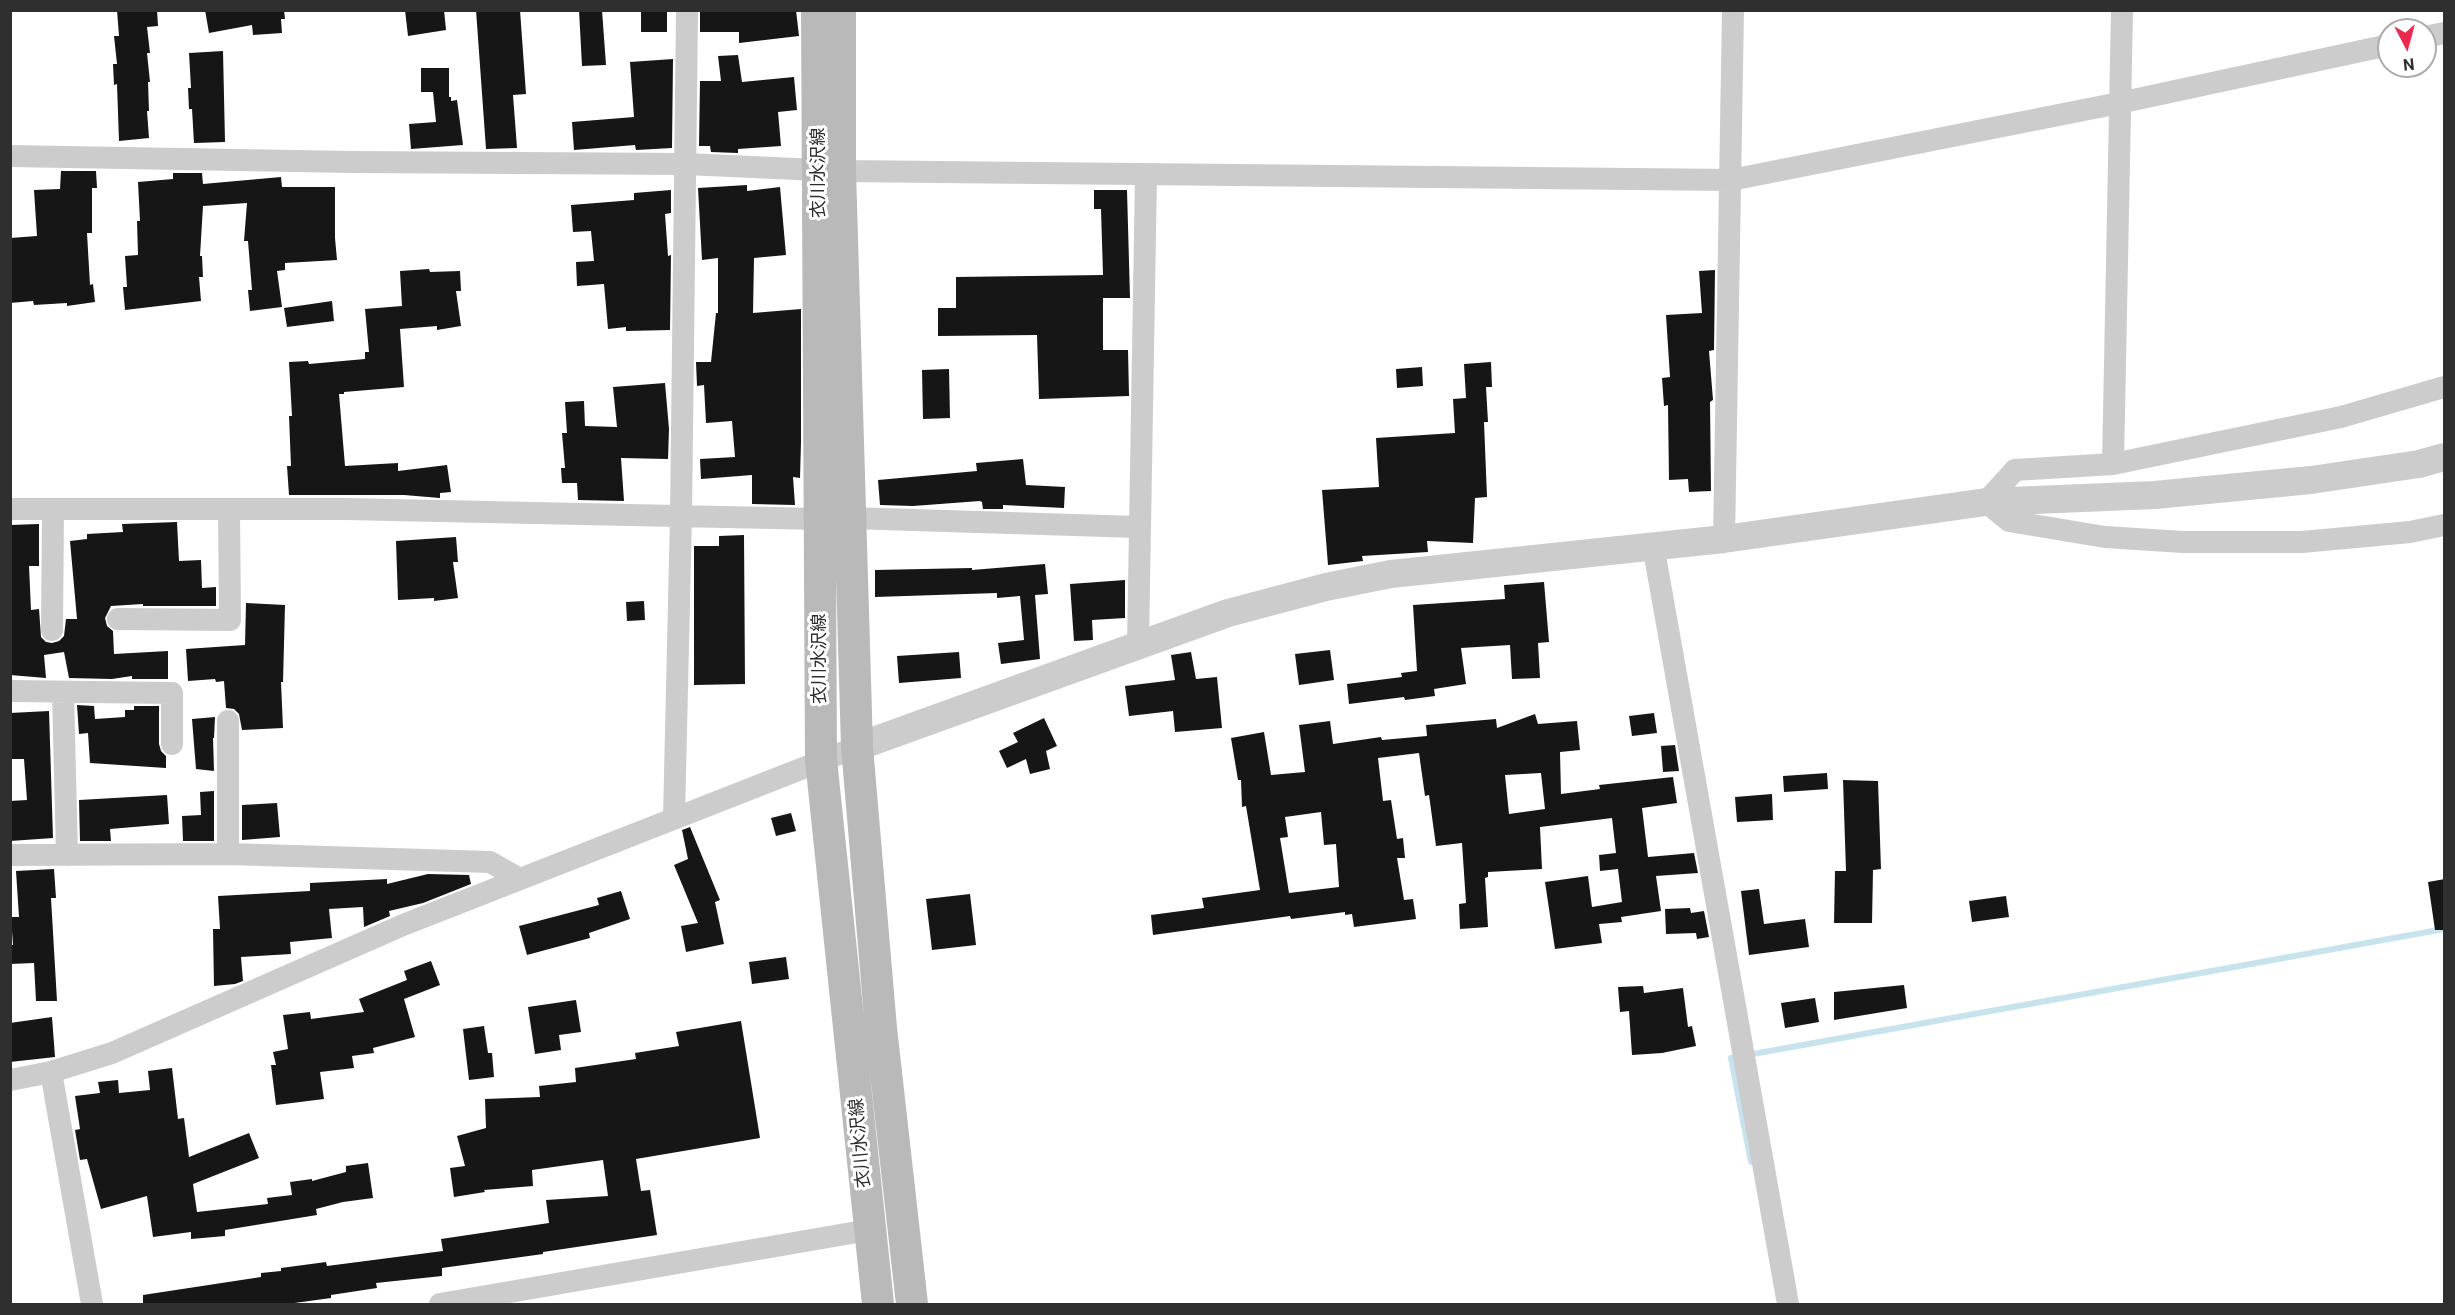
<!DOCTYPE html>
<html>
<head>
<meta charset="utf-8">
<style>
	body { margin:0 }
	#map { position:relative; width:2455px; height:1315px; overflow:hidden; background:#fff; font-family:Roboto,sans-serif }
	canvas { display:block }
	.frame { position:absolute; inset:0; border:12px solid #2f2f2f; pointer-events:none }
	.north { position:absolute; left:2377px; top:18px; width:60px; height:60px; box-sizing:border-box; background:#fff; border:2px solid #acacac; border-radius:50%; rotate:174deg; font-size:16px; font-weight:700; line-height:24px; text-align:center; color:#2f2f2f }
	.north::after { content:''; display:block; margin:auto; width:21px; height:27px; background:#ee294e; clip-path:polygon(50% 0,100% 100%,50% 72%,0 100%) }
</style>
</head>
<body>
<div id="map">
<canvas width="2455" height="1315"></canvas>
<div class="frame"></div>
<div class="north">N</div>
</div>
<script>
const context = document.querySelector('canvas').getContext('2d');
context.lineJoin = 'round';
function stroke(path, color, width, dash) { context.strokeStyle = color; context.lineWidth = width; context.lineCap = dash ? 'butt' : 'round'; context.setLineDash(dash || []); context.stroke(path); }
function fill(path, color) { context.fillStyle = color; context.fill(path, 'evenodd'); }
function write(font, color, halo, rows, align = 'center') {
  context.font = font + ' Roboto,"Noto Sans JP",sans-serif'; context.lineWidth = 6; context.setLineDash([]); context.textBaseline = 'middle'; context.strokeStyle = halo; context.fillStyle = color; for (const [text, x, y, turn = 0] of rows) {
    context.save(); context.translate(x, y); context.rotate((+turn || 0) * Math.PI / 180); context.textAlign = isNaN(turn) ? turn : align; if (halo) context.strokeText(text, 0, 0); context.fillText(text, 0, 0); context.restore();
  }
}
stroke(new Path2D(`
	M1751,1162L1731,1058L2444,929`), '#c8e3ee', 6);
fill(new Path2D(`
	M117,10H157L158,26L147,27L150,53H147L150,82H148L149,111H147L149,138L119,141L117,84L114,85L113,64H117L114,36H119Z
	M205,10H284L285,19H281L282,33L253,35L252,25L209,33Z
	M405,10H444L446,30L408,36Z
	M476,10H520L526,94L513,95L517,148L486,149Z
	M579,10H602L606,65L582,66Z
	M641,10H667V32H641Z
	M796,10L799,36L739,43V32H700V11Z
	M223,51L225,142L194,143L192,109H189L188,88H191L189,53Z
	M738,55L742,82L794,77L797,110L778,112L781,146L738,149V153L711,152L710,146H699L700,81H721L718,56Z
	M673,59L672,148L636,150L635,145L574,150L572,122L634,117L630,62Z
	M421,68H449V97H451V101L457,100L463,145L411,149L409,124L436,122L433,92H421Z
	M61,171H96L97,188H92V233H87L90,285L93,284L95,302L67,306V303L34,305L33,301L10,303V238L37,236L34,190L60,189Z
	M173,173H202L203,184L281,177L282,187H335V238L337,260L285,263V270L277,271L282,307L250,311L248,290H252L248,241H244L247,203L203,206L200,256H202L203,277H199L201,301L125,310L123,287H127L125,256L138,255L137,221H140L138,182L173,179Z
	M747,185V191L780,187L786,255L754,258L753,313L801,309V442L800,478L793,477L795,505L752,504V475L701,479L700,459L735,457L732,421L706,423L704,385L697,386L696,362H711L716,313H718V258L702,260L698,188Z
	M671,190V213L665,214L668,256L671,255L670,330L626,331V327L608,329L604,284L577,286L576,262L594,261L591,231L573,232L571,205L634,200V193Z
	M1094,190H1127L1130,298H1103V350H1128L1129,396L1039,399L1037,335L938,336V308H956V277L1103,275L1101,209H1094Z
	M429,269L430,272L460,271L461,291H456L461,326L437,330V326L400,329L404,387L344,392V394H339L345,466L398,463V471L447,465L451,492L440,493V498L404,495H289L287,466H291L289,416H292L289,362L308,361L309,364L365,359V352H369L365,309L402,306L400,271Z
	M1715,270L1714,350L1709,351L1713,400L1710,402L1711,491L1689,492L1688,479L1669,480L1668,405L1664,406L1662,378L1670,377L1666,315L1702,313L1699,271Z
	M332,301L334,321L287,327L284,308Z
	M1491,362L1492,387H1486L1488,422H1484L1487,497L1475,498L1473,543L1427,541L1428,552L1362,556L1363,561L1328,565L1322,490L1379,487L1376,438L1455,433L1453,399L1466,398L1464,364Z
	M1422,367L1423,386L1397,388L1396,369Z
	M949,369L950,418L923,419L922,370Z
	M665,383L669,429L668,459L621,458L624,501L578,500L577,483H562L561,468H565L562,433H567L565,402L584,401L585,426L617,427L613,387Z
	M1023,459L1026,485L1065,487L1064,508L1003,505V509H983L982,502L980,501L913,506L880,505L878,480L977,471L976,463Z
	M177,522L179,561L201,560L202,588L216,587V606H143V604L111,606L105,618L107,626L113,631L114,654L168,651V679H132V676L112,679L69,678L64,652L44,655L46,678L10,675V525L39,524V566H29L31,610L39,609L41,637L46,642L52,643L59,641L64,636L66,619H77L70,541L87,539V534L123,532L122,524Z
	M744,535L745,684L694,685V546H719V536Z
	M456,537L458,562H453L458,598L434,601V598L398,600L396,541Z
	M1045,564L1048,594L1035,595L1040,659L1001,664L998,643L1024,640L1020,596L997,598V593L875,597V570L972,568V570Z
	M1125,580V618L1092,620L1093,640L1074,641L1070,584Z
	M1544,582L1549,642L1538,643L1540,678L1512,679L1510,645L1461,648L1466,684L1434,689L1435,696L1405,700L1404,697L1349,704L1347,684L1402,677L1401,673L1417,671L1413,605L1505,599L1504,585Z
	M644,601L645,620L627,621L626,602Z
	M246,603L285,605L283,682H281L283,728L242,730L239,714L234,709L226,708L224,681L216,682L215,679L188,681L186,649L245,645Z
	M1330,650L1334,680L1299,685L1295,654Z
	M959,652L961,678L899,683L897,656Z
	M1191,652L1196,679L1217,677L1222,728L1175,732L1173,711L1129,716L1125,686L1175,680L1171,655Z
	M77,705L94,706L95,719L125,717V710H134V706H159V744L161,751L166,756V768L90,763L88,733L79,734Z
	M49,711L53,838L10,841V801L27,800L24,759H10V713Z
	M1654,713L1657,733L1632,736L1629,716Z
	M1535,714L1538,724L1577,721L1580,750L1560,752L1561,794L1600,789L1599,785L1673,777L1677,803L1642,808L1648,857L1694,853L1698,873L1656,876L1661,911L1621,917L1622,922L1599,924L1602,943L1555,949L1545,882L1588,876L1592,907L1622,902L1618,869L1600,871L1599,855L1616,853L1612,818L1540,827L1542,869L1488,872V877L1485,878L1488,927L1460,929L1459,904L1466,903L1462,843L1436,846L1429,795L1425,796L1419,753L1378,758L1383,801L1391,800L1397,839L1403,838L1405,858H1397L1404,900L1413,899L1416,919L1354,927L1352,914L1345,915V912L1291,919L1290,916L1153,935L1151,915L1204,908L1202,898L1260,890L1246,806L1242,807L1241,780H1238L1231,738L1264,732L1271,775L1305,772L1299,725L1330,721L1333,744L1381,737L1382,740L1427,736L1426,725L1496,719L1497,728ZM1541,773L1545,809L1509,814L1505,775ZM1321,812L1324,845L1336,844L1339,887L1289,893L1280,838L1288,837L1285,817Z
	M215,717L214,738H213L214,771L196,769L192,719Z
	M1044,718L1057,746L1046,751L1050,769L1030,774L1026,759L1007,768L999,751L1018,742L1013,733Z
	M1675,745L1679,771L1663,772L1661,746Z
	M1827,773L1828,789L1784,792L1783,776Z
	M1843,780L1878,781L1881,869L1873,870L1872,923H1834L1835,871H1846Z
	M214,791V841H183L182,816L201,815L200,792Z
	M1772,794L1773,820L1737,822L1735,797Z
	M167,795L169,824L110,829L111,841H80L79,800Z
	M277,803L280,837L242,840V805Z
	M791,813L796,831L776,836L771,818Z
	M690,827L720,900L715,902L724,944L686,952L681,926L698,923L674,865L688,859L682,830Z
	M54,869L56,898H51L57,1001H36L34,963L10,964V945H13L11,917H19L16,871Z
	M428,874L469,875L471,884L423,903L389,911L390,916L364,927L363,907L329,909L332,938L290,942L291,954L241,957L243,981L235,984L214,986L213,929H220L218,896L310,891V883L387,879V884Z
	M2445,879V930H2435L2428,882Z
	M1759,889L1764,924L1805,919L1809,947L1749,955L1741,891Z
	M621,891L630,919L589,933L590,938L527,955L519,926L599,905L597,898Z
	M970,894L976,945L932,950L926,899Z
	M2006,896L2009,917L1972,922L1969,901Z
	M1690,908L1691,913L1704,911L1709,937L1697,939L1696,933L1666,934L1665,909Z
	M786,957L789,979L752,984L749,962Z
	M431,961L440,985L404,999L415,1037L373,1048L374,1053L352,1056L354,1068L320,1072L324,1099L276,1105L271,1065H276L273,1052L288,1049L283,1015L310,1012L311,1019L364,1012L359,999L407,980L404,971Z
	M1904,985L1907,1008L1834,1020V992Z
	M1643,986L1644,993L1683,988L1688,1027L1692,1026L1696,1046L1662,1053L1632,1055L1629,1011L1620,1012L1618,987Z
	M1815,998L1819,1022L1785,1028L1781,1003Z
	M576,1000L581,1032L559,1035L561,1050L535,1054L528,1007Z
	M52,1017L55,1057L10,1062V1023Z
	M741,1021L760,1138L636,1159L641,1191L650,1190L657,1235L543,1252V1254L442,1268V1276L376,1283L377,1288L331,1295V1298L280,1305H143V1295L261,1277V1273L281,1271V1268L326,1262L327,1266L443,1251L441,1239L549,1223L546,1200L608,1196L603,1160L532,1170L533,1186L484,1190L485,1192L454,1197L450,1168L465,1166L457,1136L486,1128L485,1099L540,1097L539,1086L576,1082L575,1068L636,1059L635,1053L679,1046L676,1032Z
	M484,1026L488,1053H492L494,1077L469,1080L463,1029Z
	M172,1068L178,1119L184,1118L189,1157L249,1133L259,1158L193,1184L197,1212L268,1204L267,1198L292,1195L290,1182L312,1179V1181L346,1172V1166L368,1163L373,1198L343,1202L316,1209L317,1215L225,1230V1236L191,1239V1232L153,1237L147,1196L101,1209L87,1159L80,1160L75,1130L80,1129L75,1096L100,1093L98,1082L118,1080L119,1093L150,1090L148,1071Z`), '#161616');
stroke(new Path2D(`
	M2425,37L2444,33
	M10,156L352,162L686,164L840,171L1731,180L2119,103L2389,45
	M2444,387L2341,417L2113,464L2015,470L1986,502L2009,521L2105,537L2183,542H2302L2410,532L2444,525
	M2113,464L2122,10
	M10,509H345L819,519
	M850,518L1138,527
	M1724,539L1733,10
	M1653,545L1788,1304
	M118,619L230,620L229,509
	M52,630L53,509
	M1138,644L1146,175
	M10,691L172,693V744
	M63,692L67,855
	M228,721V854
	M674,818L681,515L687,10
	M10,855L228,854L490,862L520,879
	M51,1072L92,1304
	M10,1080L51,1072L112,1053L403,925L857,747
	M440,1304L869,1230`), '#ccc', 22);
stroke(new Path2D(`
	M857,747L1228,613L1326,587L1391,574L1724,539L1986,502L2155,495L2311,480L2419,464L2444,457`), '#ccc', 28);
stroke(new Path2D(`
	M817,10L821,760L878,1304
	M840,10V171L857,747L881,1028L912,1304`), '#b9b9b9', 32);
write('18px', '#2f2f2f', '#fff', [
	["衣川水沢線",819,173,-90],
	["衣川水沢線",820,659,-90],
	["衣川水沢線",861,1143,-95]
]);
</script>
</body>
</html>
